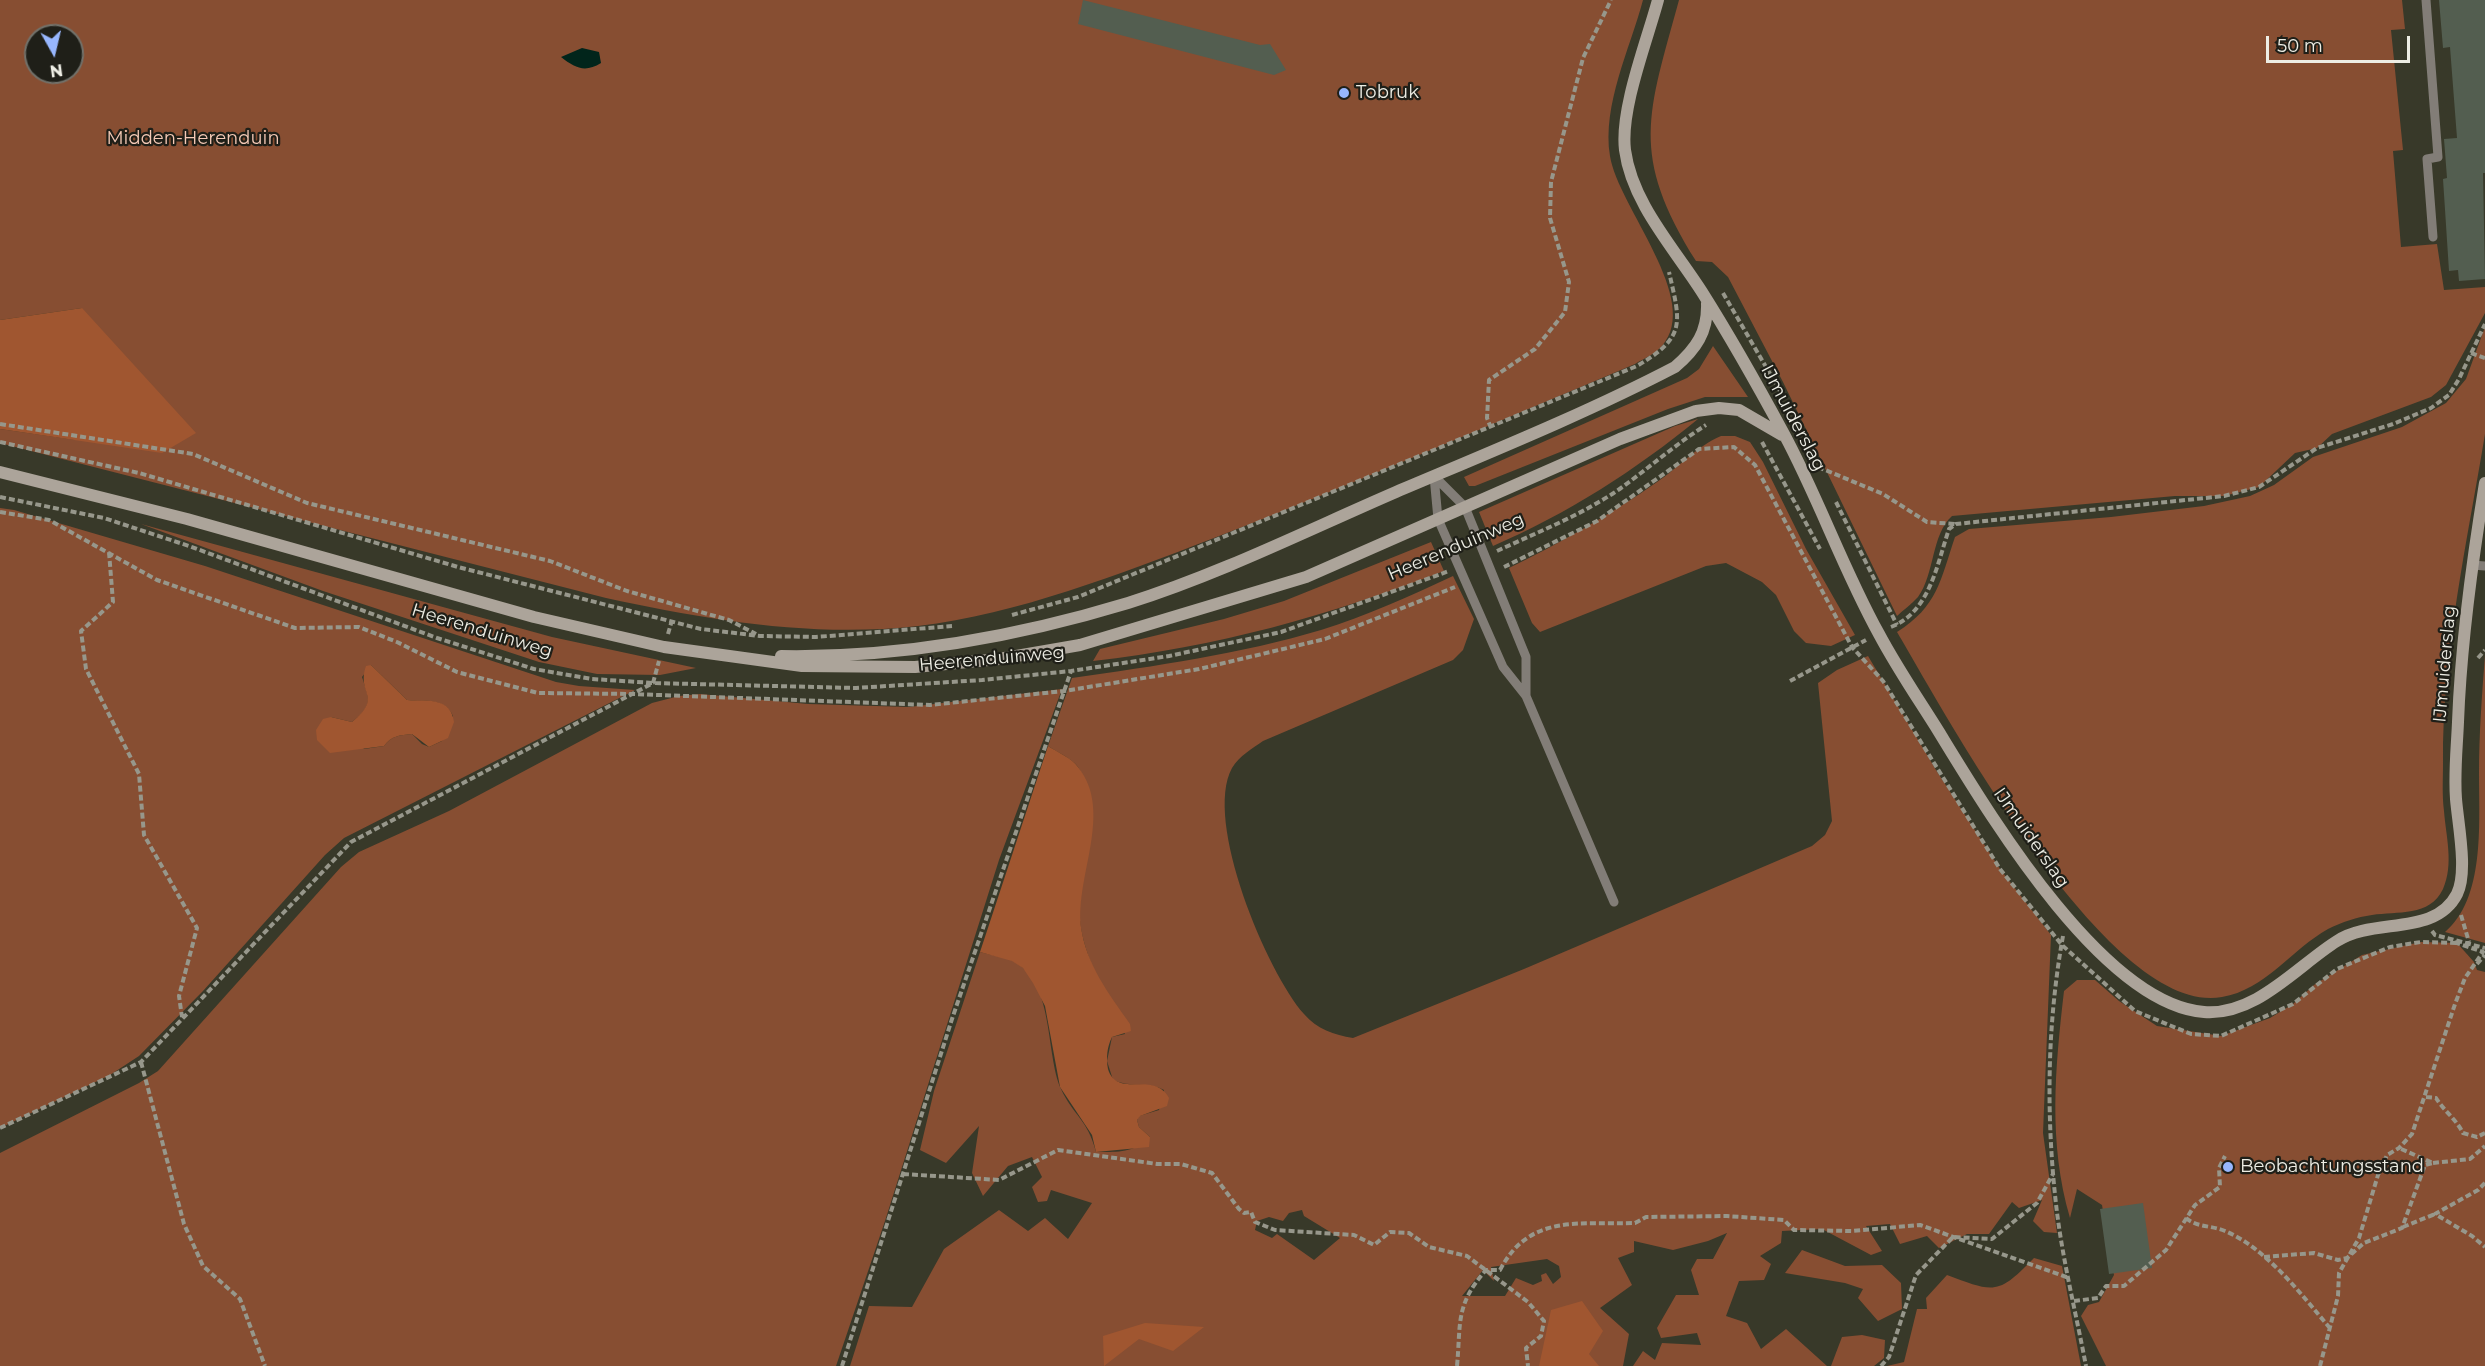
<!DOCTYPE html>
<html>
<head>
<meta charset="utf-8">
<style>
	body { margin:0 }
	#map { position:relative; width:2485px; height:1366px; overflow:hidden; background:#383929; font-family:Montserrat,sans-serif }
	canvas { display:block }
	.north { position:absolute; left:24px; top:24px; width:60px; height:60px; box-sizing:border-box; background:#1f1f18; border:2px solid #71716a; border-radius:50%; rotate:172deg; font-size:16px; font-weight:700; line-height:24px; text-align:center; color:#edede4 }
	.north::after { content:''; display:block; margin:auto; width:21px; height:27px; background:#97b6fd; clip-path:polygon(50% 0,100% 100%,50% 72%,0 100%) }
	.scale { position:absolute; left:2266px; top:36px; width:144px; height:27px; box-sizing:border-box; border:3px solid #edede4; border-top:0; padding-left:8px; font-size:18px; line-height:21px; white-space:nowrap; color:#edede4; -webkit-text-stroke:4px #1f1f18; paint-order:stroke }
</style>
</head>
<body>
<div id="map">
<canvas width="2485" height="1366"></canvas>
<div class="north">N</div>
<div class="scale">50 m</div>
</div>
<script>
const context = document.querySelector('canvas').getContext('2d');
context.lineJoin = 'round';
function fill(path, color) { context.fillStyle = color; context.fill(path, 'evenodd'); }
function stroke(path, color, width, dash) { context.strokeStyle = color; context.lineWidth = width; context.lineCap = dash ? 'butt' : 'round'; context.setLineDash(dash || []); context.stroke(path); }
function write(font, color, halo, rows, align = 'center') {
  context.font = font + ' Montserrat,sans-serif'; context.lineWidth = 4.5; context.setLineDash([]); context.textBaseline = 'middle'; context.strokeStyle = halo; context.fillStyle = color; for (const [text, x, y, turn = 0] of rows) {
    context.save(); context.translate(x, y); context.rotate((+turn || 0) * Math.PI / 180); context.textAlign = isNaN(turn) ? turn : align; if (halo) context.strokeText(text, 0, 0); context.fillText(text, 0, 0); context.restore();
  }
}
fill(new Path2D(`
	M0,0H1643C1630,49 1602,105 1610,156C1618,207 1703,300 1662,346C1655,354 1643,359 1635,364C1495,423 1356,483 1214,538C1120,574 1018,614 918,626C813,638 708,620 606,598L0,443V429L76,440L82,308L0,320ZM36,36H72V72H36Z
	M1679,0H2402L2405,29L2391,30L2403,150L2393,151L2401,247L2437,244L2444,290L2485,287V313L2446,385L2431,397L2332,434L2317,448L2295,453L2259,487L2224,496H2175L1952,516C1931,535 1935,574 1918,597C1912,604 1903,610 1897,616L1783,382L1728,277L1712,262L1696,261C1629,154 1648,114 1679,0Z
	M2485,327C2485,352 2485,376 2485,401C2485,411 2485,424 2485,434C2467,543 2442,653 2443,764C2443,779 2442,795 2444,811C2446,837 2454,864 2443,889C2430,917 2397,911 2372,915C2357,917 2342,922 2328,929C2292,949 2265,990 2222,997C2110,1018 1946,715 1897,632C1938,606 1940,581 1955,537L1969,529L2111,517L2204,506L2250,496L2274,485L2313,457L2402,427L2446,403L2466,379Z
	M1713,346L1748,397H1705L1668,409L1475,486H1469L1464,477L1687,378L1699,369Z
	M1698,419C1636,470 1567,514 1493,546L1479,512L1675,426Z
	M1721,436H1735L1750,442L1763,462L1806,549L1855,635L1831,646L1806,643L1794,631L1776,595L1762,582L1726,563L1706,566L1540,632L1532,623L1509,568C1560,543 1610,515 1657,482C1678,468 1697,446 1721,436Z
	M0,508L14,510L205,566L556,682L579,686L635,690L344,838L325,855L203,991L139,1056L110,1075L0,1128ZM371,665L407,700C425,701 445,698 453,716L442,741L429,747L422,744L412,734C400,735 391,736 384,746L364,749L331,717L352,722C373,705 370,701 362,677Z
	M141,524L552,637L696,668L660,675L597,674L539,662L323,591Z
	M1431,542L1444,571C1328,616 1217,647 1093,661L1100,649L1224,619L1284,601Z
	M1453,576L1474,619L1463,650L1453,660L1263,741C1253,748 1239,756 1232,768C1203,821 1267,972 1304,1014C1317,1029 1334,1035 1353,1038L1524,969L1812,846L1825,835L1832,821L1818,683L1837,670L1868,656L1936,770L2000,869L2051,935L2043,1133L2057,1233L2044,1232L2033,1221L2042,1200L2019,1208L2012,1202L1989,1234H1967L1939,1248L1927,1236L1900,1244L1890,1224L1866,1226L1882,1251L1871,1255L1822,1229L1782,1231L1781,1243L1760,1256L1771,1264L1764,1280L1739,1281L1726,1316L1747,1323L1761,1349L1786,1329L1827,1366H1633L1643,1351L1655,1360L1662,1343L1701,1345L1697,1333L1661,1338L1657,1328L1676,1295H1699L1691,1270L1697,1259H1713L1727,1233L1708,1241L1673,1250L1634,1241V1252L1618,1258L1632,1285L1600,1308L1629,1334L1623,1366H850L869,1306L912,1307L944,1249L999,1210L1028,1231L1045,1218L1068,1239L1092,1203L1051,1190L1047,1201L1038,1202L1032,1187L1042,1177L1032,1157L1008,1166L983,1196L972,1173L979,1126L946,1163L920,1150L934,1091L980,952C990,955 1001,956 1011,960C1055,979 1045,1053 1061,1089C1073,1115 1088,1120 1096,1152C1117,1152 1135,1153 1150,1137L1139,1127L1137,1120L1139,1116L1159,1110L1164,1090C1148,1081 1130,1088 1113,1080L1107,1061L1112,1037L1125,1034C1110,1000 1087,965 1081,928C1073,871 1112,820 1078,767C1073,759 1057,752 1048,746L1072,678C1155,666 1241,654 1321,630C1366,616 1410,596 1453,576ZM1302,1210L1304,1216L1340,1238L1314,1260L1277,1234L1272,1238L1255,1230L1257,1221L1269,1217L1283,1221L1289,1213ZM1547,1259L1559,1266L1561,1277L1553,1284L1546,1273L1541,1275L1542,1281L1533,1285L1516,1278L1505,1296H1462L1483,1270L1494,1281L1491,1267Z
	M2485,655V943L2445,932C2485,898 2479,825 2479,774C2479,734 2482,694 2485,655Z
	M1062,689L999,860L885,1221L836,1366H0V1153L139,1083L158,1071L341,867L359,852L449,811L652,703L679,696L700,694L808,704L909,707Z
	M2421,942L2457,943L2474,962L2477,970L2485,972V1366H2106L2081,1316L2088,1305L2099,1302L2114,1275L2102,1205L2077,1189L2070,1218C2048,1142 2055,1069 2064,991L2077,980H2095L2119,1001L2157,1026L2221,1036L2270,1018L2293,1004L2314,985L2362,955Z
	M1802,1250L1845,1266L1882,1265L1901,1283L1902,1309L1878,1321L1858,1298L1863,1289L1845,1283L1785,1273Z
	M2034,1258L2062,1266L2081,1366H1887L1904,1362L1917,1309H1927L1926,1298L1947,1275C1995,1293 1998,1295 2034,1258Z
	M1862,1335L1885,1340L1884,1358L1874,1366H1831L1842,1337Z`), '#874e32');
fill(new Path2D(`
	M82,308L196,433L162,453L0,429V320Z
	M371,665L407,700C427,701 451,697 454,722L448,738L429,747L412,734C400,735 391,736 384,746L330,753L317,740L316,730L323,719L331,717L352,722C384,696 356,694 366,666Z
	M1048,746C1057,752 1072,758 1078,767C1114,812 1075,876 1081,927C1086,964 1109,994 1130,1024L1131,1031L1112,1037C1107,1047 1106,1058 1108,1069C1117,1099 1154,1070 1169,1098L1167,1106L1140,1116L1137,1120L1139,1127L1150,1137L1149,1147L1096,1152L1092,1135L1060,1087L1045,1006L1033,983L1023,968L1012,961L980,952Z
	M1582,1301L1603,1331L1589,1354L1599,1366H1539L1551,1310Z
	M1145,1323L1204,1327L1173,1351L1139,1339L1104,1366L1103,1336Z`), '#a05630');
fill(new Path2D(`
	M582,48L599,52L601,63C585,73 575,68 561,57Z`), '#01251b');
fill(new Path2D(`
	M1083,0L1260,45L1270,44L1286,70L1274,75L1078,24Z
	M2439,0H2485V173H2483L2485,279L2459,281L2458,270L2449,271L2443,179L2447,178L2444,139L2457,138L2450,47L2443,48Z
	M2143,1203L2152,1268L2109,1274L2100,1209Z`), '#535e50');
stroke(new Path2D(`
	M1723,293L1784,398
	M2471,353L2485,358
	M0,424L193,454L307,503L550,561L627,591L729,620L756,634
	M1491,428L1487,418L1489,380L1535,349L1565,312L1569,282L1550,218L1551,182L1583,58L1611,0
	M0,442L139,473L458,567L701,629L760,636L816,637L952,626
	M1762,442L1820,549
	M1818,467L1883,494L1927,522L1955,524
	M0,497L104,518L189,546L437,638L534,669L592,679L653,683L856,688L982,680L1071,671L1169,656L1281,632L1449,571
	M1836,502L1897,625
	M0,512L49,520L157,580L295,628L359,627L397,642L457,672L538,693L632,694L930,705L1064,691L1199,669L1325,639L1455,587
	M1497,551C1538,532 1584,514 1621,488C1650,467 1676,444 1706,425
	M109,552L113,602L81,631L86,669L139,774L144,835L197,928L179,996L182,1017
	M1504,567L1597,521L1699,449L1734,447L1755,465L1852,647L1883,681L2000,869L2062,945L2135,1011L2191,1034L2221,1036L2293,1004L2337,969L2390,947L2421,942L2457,943
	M1012,615L1078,597L1637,366C1686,337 1681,324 1669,272
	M1891,627C1930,612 1937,564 1949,529L1956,524L2224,496L2259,487L2317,448L2393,424L2431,408L2449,395L2459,379L2485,324
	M668,634L672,620
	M2478,658L2485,650
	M1790,681L1866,640
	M2461,915L2469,942
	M2432,931L2435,935L2485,948
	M2063,936C2047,1024 2046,1115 2056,1204C2062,1258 2076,1313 2086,1366
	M2477,964L2485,955
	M141,1062L184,1224L203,1266L240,1299L265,1366
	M2426,1097L2436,1098C2444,1111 2456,1119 2463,1133L2477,1137L2485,1133
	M0,1128L141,1062L351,842L653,683L659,661
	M2433,1163L2470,1159L2485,1146
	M903,1174L999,1180L1058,1150L1157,1164H1181L1212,1173L1239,1209L1244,1213L1251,1212L1255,1222L1275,1230L1354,1235L1374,1245L1390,1232L1409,1233L1429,1247L1467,1256L1528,1302L1544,1321L1541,1336L1526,1348L1528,1366
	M2485,1183L2478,1190L2435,1214L2472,1236L2485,1247
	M2186,1218C2198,1228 2211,1225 2225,1231C2266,1248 2301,1294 2329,1327
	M2403,1227L2435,1214
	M2264,1257L2314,1253L2338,1260L2347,1258L2364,1243L2402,1228L2425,1165L2433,1163L2399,1148
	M2074,1301L2098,1298L2106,1286H2124L2166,1250L2195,1205L2220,1187L2219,1168L2225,1156
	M842,1366L952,1019L1071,671
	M1457,1366C1461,1323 1455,1305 1486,1270H1500C1530,1213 1579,1225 1635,1223L1646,1217L1727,1216L1784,1220L1794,1230L1852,1231L1920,1225L2069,1278
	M1881,1366L1889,1357L1916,1275L1953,1237L1992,1239L2037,1203L2053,1174
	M2320,1366L2338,1296L2339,1273L2359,1238L2378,1175L2387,1155L2399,1148L2412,1134L2455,1004L2465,978L2483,952L2457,943L2456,939`), '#97978b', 4, [6, 3]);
stroke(new Path2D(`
	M2426,0L2438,157L2427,159L2433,237
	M1434,476L1438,519L1503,667L1526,696L1614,902
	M1434,476L1465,507L1526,657V696
	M2472,565L2485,566`), '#827d77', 9);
stroke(new Path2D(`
	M1658,0C1647,41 1620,109 1625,150C1632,203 1674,248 1702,292C1731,338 1758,386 1784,434C1819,499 1843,569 1879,634C1897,668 1919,700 1939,732C1988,812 2102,1004 2204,1012C2256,1016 2297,966 2337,941C2374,917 2435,937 2457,894C2468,872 2458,824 2456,799C2454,773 2457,747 2458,722C2461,641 2472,562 2485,483
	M0,472L187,519L534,617L664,647L802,666L915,667L999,659L1080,645L1306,577L1620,439L1696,411L1719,408L1739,410L1782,435
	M781,656C899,658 1016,637 1128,603C1220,574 1308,530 1396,492C1488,453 1587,413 1675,367C1696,349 1708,332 1707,303`), '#aca49a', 12);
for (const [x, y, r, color] of [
	[1344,93,6,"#97b6fd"],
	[2228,1167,6,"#97b6fd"]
]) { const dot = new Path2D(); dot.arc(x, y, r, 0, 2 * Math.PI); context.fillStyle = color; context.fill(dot); stroke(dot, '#1f1f18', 2); }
write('18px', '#edede4', '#1f1f18', [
	["Tobruk",1356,93],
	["Beobachtungsstand",2240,1167]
], 'left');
write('18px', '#f5cab6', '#1f1f18', [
	["Midden-Herenduin",193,139]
]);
write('18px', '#edede4', '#1f1f18', [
	["IJmuiderslag",1793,418,62],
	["Heerenduinweg",1456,547,-23],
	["Heerenduinweg",482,631,17],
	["Heerenduinweg",992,659,-5],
	["IJmuiderslag",2445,664,-85],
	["IJmuiderslag",2031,838,55]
]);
</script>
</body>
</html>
